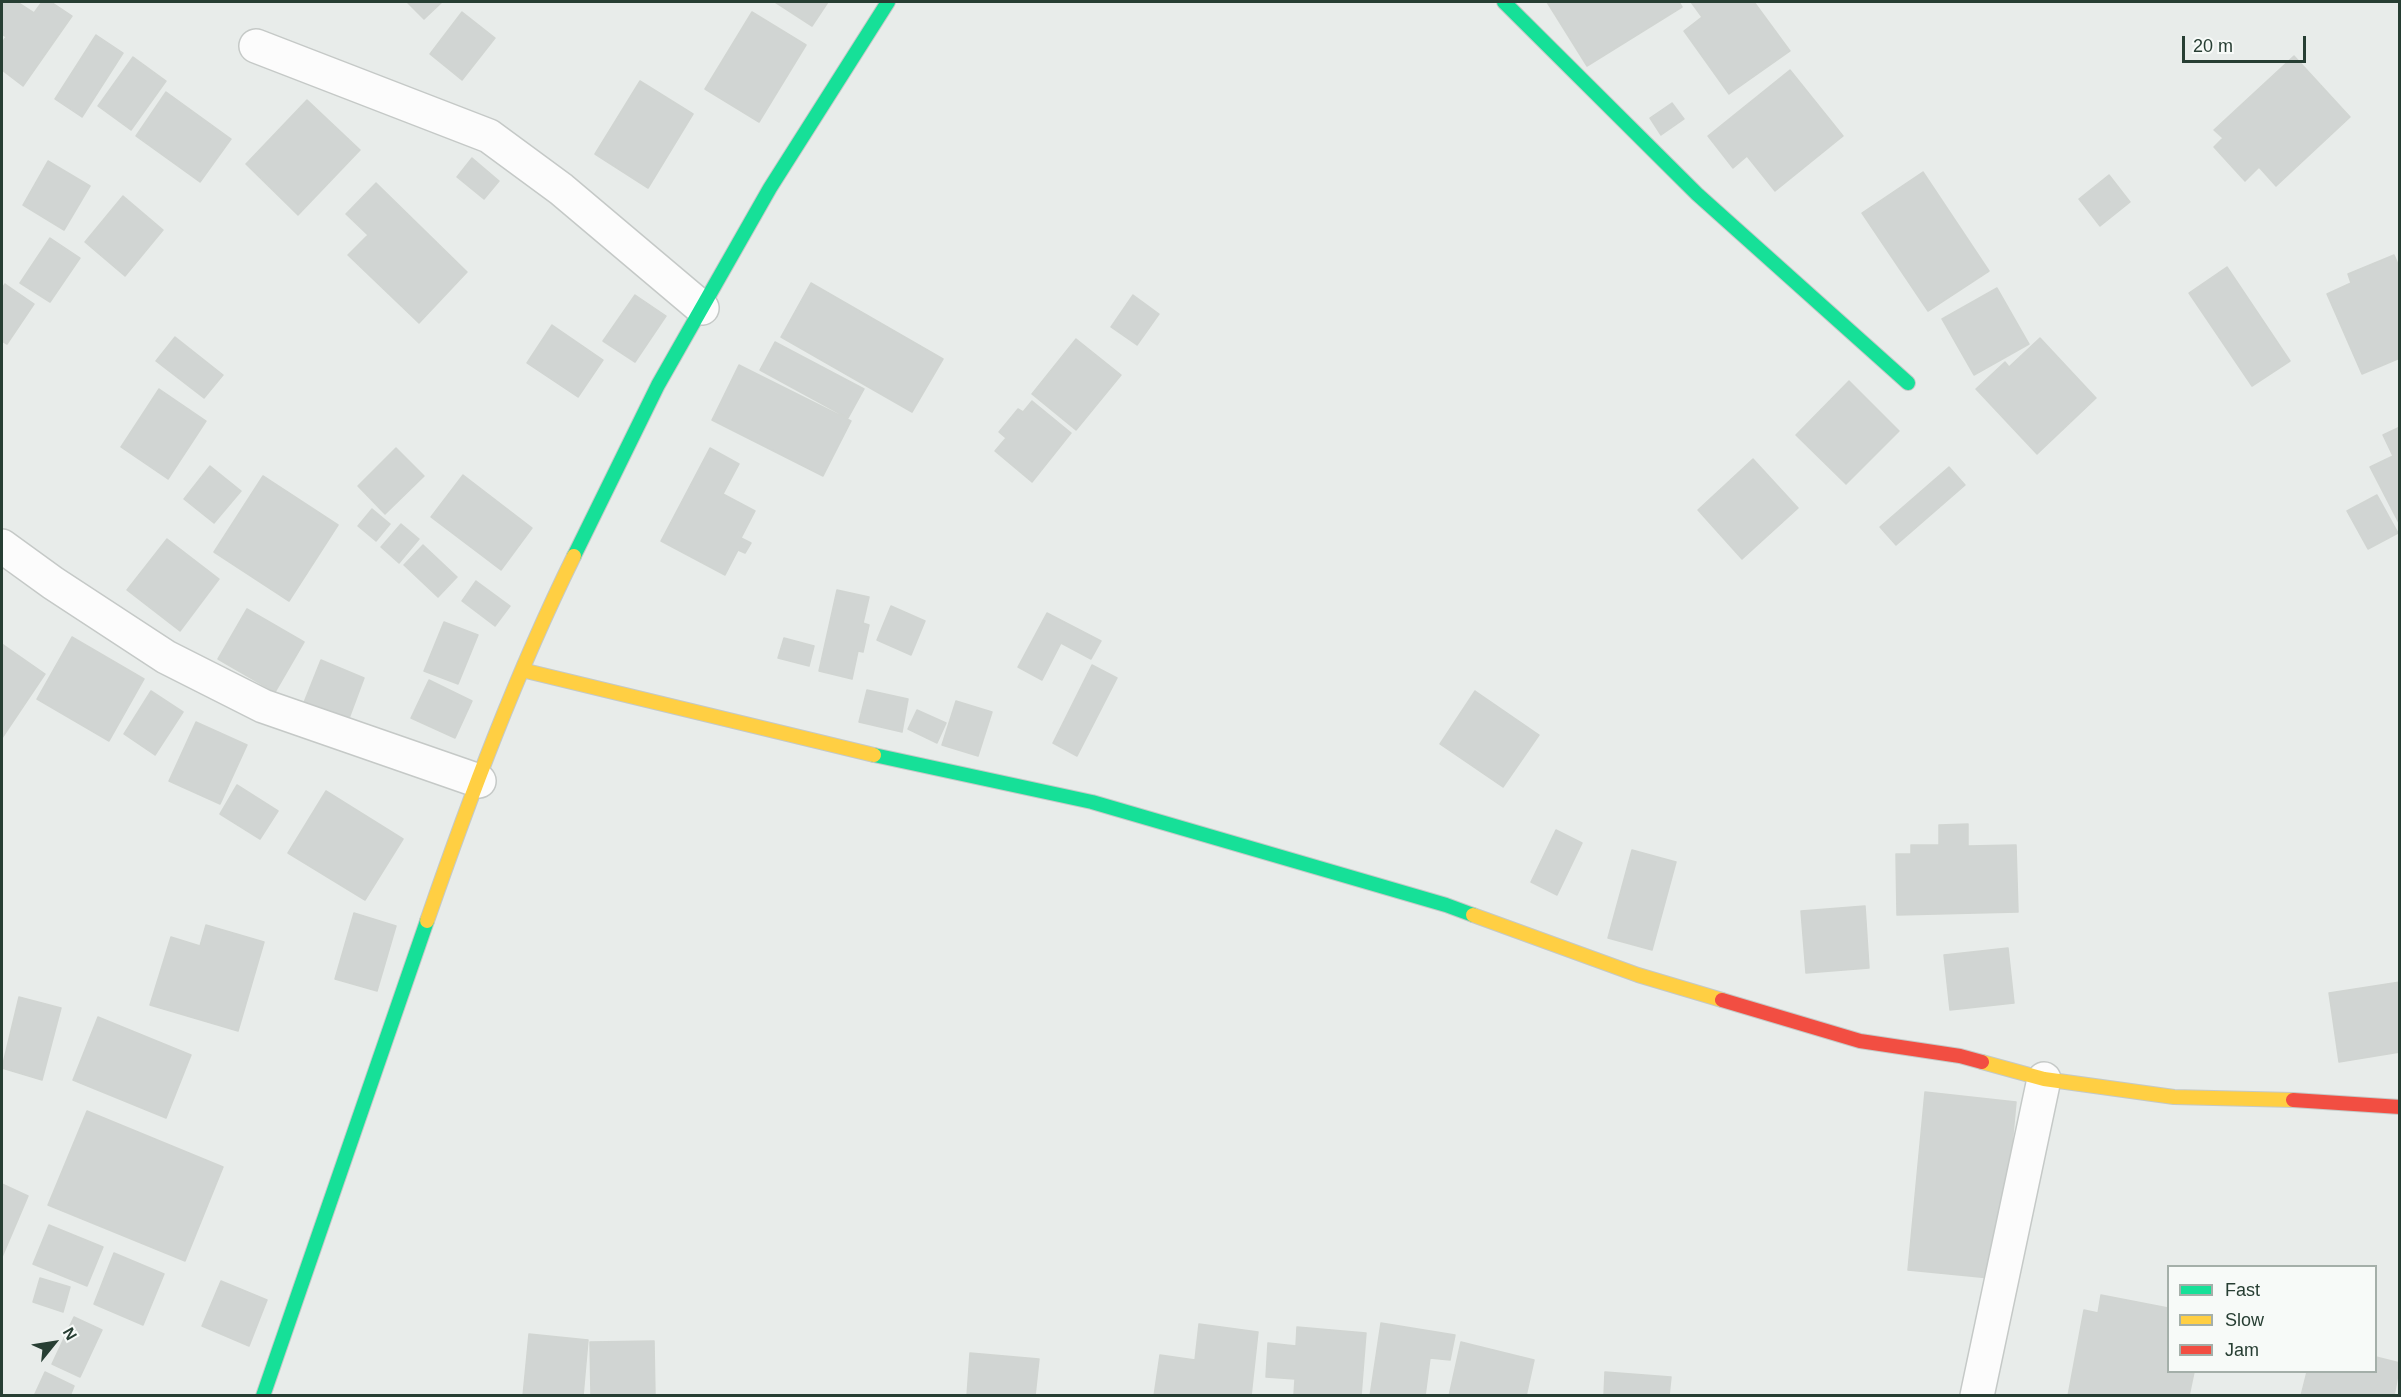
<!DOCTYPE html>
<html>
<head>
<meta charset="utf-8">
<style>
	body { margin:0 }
	#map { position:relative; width:2401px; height:1397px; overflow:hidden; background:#e8ecea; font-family:Arial,sans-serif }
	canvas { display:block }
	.frame { position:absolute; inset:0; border:3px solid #273e33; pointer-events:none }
	.legend { position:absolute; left:2167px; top:1265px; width:210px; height:108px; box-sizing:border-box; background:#f7faf8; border:2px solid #a4afa9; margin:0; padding:8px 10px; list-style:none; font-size:18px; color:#273e33 }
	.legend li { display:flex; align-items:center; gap:12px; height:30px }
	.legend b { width:30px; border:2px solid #a4afa9 }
	.north { position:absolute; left:24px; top:1313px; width:60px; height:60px; -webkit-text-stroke:4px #f7faf8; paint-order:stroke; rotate:60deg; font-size:16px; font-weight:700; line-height:24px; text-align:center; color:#273e33 }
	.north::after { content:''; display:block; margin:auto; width:21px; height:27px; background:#273e33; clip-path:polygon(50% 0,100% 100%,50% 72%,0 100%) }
	.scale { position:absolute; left:2182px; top:36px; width:124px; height:27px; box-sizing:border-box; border:3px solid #273e33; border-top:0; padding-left:8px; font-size:18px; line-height:21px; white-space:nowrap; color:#273e33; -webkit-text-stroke:4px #f7faf8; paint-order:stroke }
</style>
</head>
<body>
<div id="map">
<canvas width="2401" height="1397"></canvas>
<div class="frame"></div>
<ul class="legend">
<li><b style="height:8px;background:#16e098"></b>Fast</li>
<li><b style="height:8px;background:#ffcf43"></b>Slow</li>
<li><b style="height:8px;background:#f24e42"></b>Jam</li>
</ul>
<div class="north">N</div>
<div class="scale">20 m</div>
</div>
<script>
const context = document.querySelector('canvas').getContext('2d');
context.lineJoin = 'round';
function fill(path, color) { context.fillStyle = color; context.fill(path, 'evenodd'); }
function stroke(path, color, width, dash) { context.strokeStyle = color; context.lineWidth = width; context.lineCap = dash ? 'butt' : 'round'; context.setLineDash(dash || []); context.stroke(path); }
const building = new Path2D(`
	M2,2H17L34,13L42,2H51L72,16L23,86L2,70V43L6,37L2,34Z
	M407,2H442L424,19Z
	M775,2H828L812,26Z
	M1547,2H1679L1682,7L1587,66Z
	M1691,2H1754L1790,51L1729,94L1684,31L1702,17Z
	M462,12L495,38L462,80L430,54Z
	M752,12L806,45L759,122L705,89Z
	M96,35L123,53L82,117L55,99Z
	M2294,56L2350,117L2276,186L2259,167L2245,181L2214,147L2223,138L2214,130Z
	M133,57L166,81L131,130L98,106Z
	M1790,70L1843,136L1775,191L1747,156L1733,168L1708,136Z
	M640,81L693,114L648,188L595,154Z
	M166,92L231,139L200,182L136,136Z
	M307,100L360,150L298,215L246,164Z
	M1672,103L1684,119L1661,135L1650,118Z
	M472,158L499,181L484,199L457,177Z
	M48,161L90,186L64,230L23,205Z
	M1923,172L1989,271L1928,311L1862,213Z
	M2109,175L2130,202L2100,226L2079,199Z
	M376,183L467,272L419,323L348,255L368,235L346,214Z
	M123,196L163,230L125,276L85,242Z
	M50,238L80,258L50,302L20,283Z
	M2394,255L2400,269V358L2362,374L2327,294L2351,283L2348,274Z
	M2227,267L2290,361L2252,386L2189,293Z
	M811,283L943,359L912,412L781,337Z
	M5,284L34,304L7,344L2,341V289Z
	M1997,288L2029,344L1974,375L1942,319Z
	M635,295L666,316L635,362L603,341Z
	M1133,295L1159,314L1137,345L1111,327Z
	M552,325L603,360L578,397L527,363Z
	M175,337L223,375L204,398L156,361Z
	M2040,338L2096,398L2037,454L1976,389L2005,362L2009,367Z
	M1076,339L1121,375L1076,430L1032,394Z
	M775,342L864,389L848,418L760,370Z
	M739,365L851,421L823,476L712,420Z
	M1849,381L1899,431L1846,484L1796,435Z
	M159,389L206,421L168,479L121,447Z
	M1032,401L1071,433L1032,482L995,451L1006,438L999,432L1018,409L1023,412Z
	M2400,427V525L2370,467L2393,456L2383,435Z
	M396,448L424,476L385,514L358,486Z
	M710,448L739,464L723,494L755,511L741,538L751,543L745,553L738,550L725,575L661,541Z
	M1753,459L1798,508L1742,559L1698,510Z
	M210,466L241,491L214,523L184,499Z
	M1949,467L1965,485L1896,545L1880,527Z
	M463,475L532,528L501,570L431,517Z
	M263,476L338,525L289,601L214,552Z
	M2377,495L2398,533L2368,549L2347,511Z
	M372,509L390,524L376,541L358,526Z
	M401,524L419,539L399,563L381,547Z
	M167,539L219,579L180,631L127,590Z
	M423,545L457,577L438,597L404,565Z
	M476,581L510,606L495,626L462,601Z
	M837,590L869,597L863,623L869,625L863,652L858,651L852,679L819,671Z
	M891,606L925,621L911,655L877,640Z
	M247,609L304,642L275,692L218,659Z
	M1047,613L1101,641L1091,659L1061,643L1042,680L1018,667Z
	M444,622L478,635L458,684L424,671Z
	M72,637L144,679L109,741L37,699Z
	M784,638L814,646L809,666L778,658Z
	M2,644L45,674L2,738Z
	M321,660L364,678L345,729L301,710Z
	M1092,665L1117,678L1077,756L1053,743Z
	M429,680L472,701L455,738L411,718Z
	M867,690L908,699L902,732L859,722Z
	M151,691L183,712L155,755L124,734Z
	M1475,691L1539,735L1503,787L1440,744Z
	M956,701L992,712L978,756L942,745Z
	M917,710L946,723L937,743L908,729Z
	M196,722L247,745L220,804L169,781Z
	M237,785L278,811L260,839L220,814Z
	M326,791L403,839L365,900L288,853Z
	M1968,824V846L2016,845L2018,912L1897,915L1896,854H1911V845H1939V825Z
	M1556,830L1582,843L1557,895L1531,882Z
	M1632,850L1676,862L1652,950L1608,938Z
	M1865,906L1869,968L1806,973L1801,911Z
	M354,913L396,926L377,991L335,979Z
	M206,925L264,942L238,1031L150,1005L171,937L200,946Z
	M2008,948L2014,1003L1950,1010L1944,955Z
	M2400,982V1052L2339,1062L2329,993Z
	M19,997L61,1008L42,1080L2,1068Z
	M98,1017L191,1055L166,1118L73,1080Z
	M1925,1092L2016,1102L2004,1231L1995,1230L1990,1278L1908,1270Z
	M87,1111L223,1167L185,1261L48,1205Z
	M2,1184L28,1196L2,1257Z
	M49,1225L103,1247L87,1286L33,1264Z
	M114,1253L164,1274L143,1325L94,1304Z
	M40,1278L70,1287L63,1312L33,1302Z
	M221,1281L267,1300L249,1346L202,1326Z
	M2101,1295L2168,1308V1372H2194L2189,1396H2068L2084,1310L2098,1313Z
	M74,1317L102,1330L80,1377L52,1364Z
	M1381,1323L1455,1335L1450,1360L1430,1358L1425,1396H1370Z
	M1199,1324L1258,1332L1251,1396H1154L1160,1355L1195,1360Z
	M1297,1327L1366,1333L1361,1396L1294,1395L1295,1379L1266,1377L1268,1343L1296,1346Z
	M529,1334L588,1340L583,1396H523Z
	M654,1341L655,1396H591L590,1342Z
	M1461,1342L1534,1360L1526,1396H1449Z
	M970,1353L1039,1359L1035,1396H967Z
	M2376,1357L2400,1363L2394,1396H2301L2307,1372H2376Z
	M45,1372L74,1386L70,1396H34Z
	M1605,1372L1671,1377L1669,1396H1604Z`);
fill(building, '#d1d5d3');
stroke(building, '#d1d5d2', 1.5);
const street = new Path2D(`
	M256,46L489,136L561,189L702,308
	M2,546L53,583L166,657L263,706L479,781
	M1977,1396L2044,1079`);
const fast = new Path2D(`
	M1504,2L1697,194L1908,383
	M574,556L658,385L770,188L888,2
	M874,755L1092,802L1446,905L1473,915
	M263,1396L427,921`);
const slow = new Path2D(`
	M522,670L874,755
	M1473,915L1638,975L1722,1000
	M427,921C470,797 516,674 574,556
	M1982,1062L2044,1079L2174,1097L2293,1100`);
const jam = new Path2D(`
	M1722,1000L1860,1041L1960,1056L1982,1062
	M2293,1100L2400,1107`);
stroke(street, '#c5c9c7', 36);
stroke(fast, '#c4c9c7', 16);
stroke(slow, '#c4c9c7', 16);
stroke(jam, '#c4c9c7', 16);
stroke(street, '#fcfcfc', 33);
stroke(fast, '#16e098', 14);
stroke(slow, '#ffcf43', 14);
stroke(jam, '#f24e42', 14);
</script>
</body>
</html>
